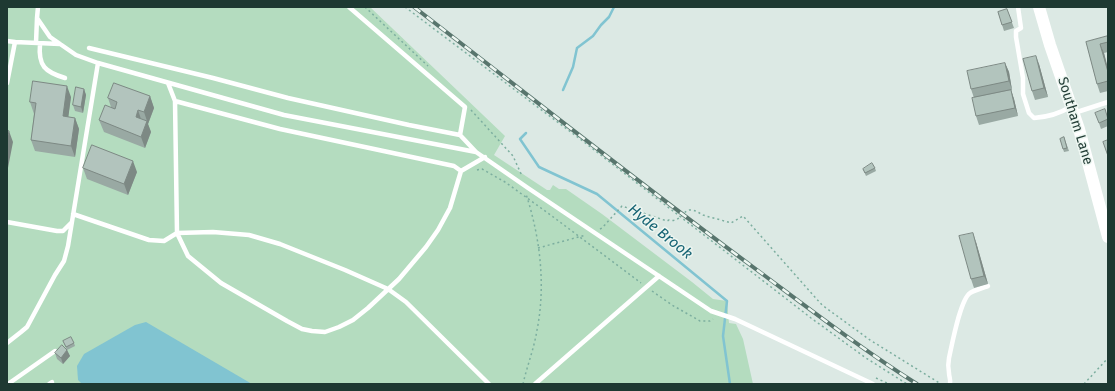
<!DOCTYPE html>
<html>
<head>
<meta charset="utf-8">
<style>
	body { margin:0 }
	#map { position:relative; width:1115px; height:391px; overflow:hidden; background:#dce9e4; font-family:"Fira Sans",sans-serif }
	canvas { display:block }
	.frame { position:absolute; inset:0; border:8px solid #1e3932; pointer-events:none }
</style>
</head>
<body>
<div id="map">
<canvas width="1115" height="391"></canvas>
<div class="frame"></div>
</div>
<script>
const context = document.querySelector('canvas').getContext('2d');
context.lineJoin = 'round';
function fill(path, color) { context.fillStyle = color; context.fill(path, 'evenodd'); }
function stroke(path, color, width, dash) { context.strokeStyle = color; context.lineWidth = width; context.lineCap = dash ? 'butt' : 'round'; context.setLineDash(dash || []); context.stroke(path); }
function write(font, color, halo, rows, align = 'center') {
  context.font = font + ' "Fira Sans",sans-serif'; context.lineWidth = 3; context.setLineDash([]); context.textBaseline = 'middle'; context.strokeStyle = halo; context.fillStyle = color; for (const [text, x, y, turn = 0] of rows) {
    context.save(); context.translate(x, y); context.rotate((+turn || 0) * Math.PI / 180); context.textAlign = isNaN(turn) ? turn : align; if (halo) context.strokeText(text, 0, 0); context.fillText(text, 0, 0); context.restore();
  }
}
fill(new Path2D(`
	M7,7H370L505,136L494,155L547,190H550L553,185L559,189H566L602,214L692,282L713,299L727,301L729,323L736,324L743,339L753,384H7Z`), '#b4dcbf');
fill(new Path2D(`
	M146,322L252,384H82L78,380L77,366L84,354L135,325Z`), '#81c4d1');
stroke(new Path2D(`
	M563,90L573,67L577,48L593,36L601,25L609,17L614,7
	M526,133L520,139L539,167L597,194L727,301L723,336L730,384`), '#81c4d1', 2.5);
stroke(new Path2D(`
	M365,7L428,66
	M405,7L584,142L811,318L866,358L907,384
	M471,110L513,156L522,176
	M477,170L482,169L505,182L552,216L641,283
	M600,229L602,228L622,206L667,221L669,220C681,223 683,209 691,210C695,210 699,213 703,215C712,218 722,220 731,223L743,216L822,305L870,340L941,384
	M538,248L586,235
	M652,291L672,305L700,321H710L713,319
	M876,378L889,384
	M523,384C527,366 534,349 537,330C546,285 540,237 526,194
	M1084,384L1108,358`), '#7cae9f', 1.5, [2, 3]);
stroke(new Path2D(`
	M38,7L37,18L50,37L76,55L98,63L284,115L476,152L528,188L711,311L735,319L873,384
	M349,7L465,107L460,135L476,152
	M1018,7L1021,28L1016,31V37L1023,78V94L1029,113L1034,118C1047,117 1059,114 1070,107
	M7,41L15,42L60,44
	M36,43L37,18
	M40,44C38,66 45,72 65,78
	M89,48L213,78L288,98L409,125L460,135
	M7,83L15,42
	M168,83L175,101L177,233L188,256L221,283L287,321L302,329L312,331L325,332L339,327L353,320L368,308L399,279L426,247L438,230L450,208L461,171L485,157
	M175,101L280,129L454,166L461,171
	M1074,113L1108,102
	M73,214L149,240L164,241L177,233L213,232L249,235L280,244L345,270L388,289L406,302L489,384
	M7,222L57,231H63L71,223
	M7,343L21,332L27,327L55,275L64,261L68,246L98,63
	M8,384L55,351
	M49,384L52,382
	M535,384L659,276
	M950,384C951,380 949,377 949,373C948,368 948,363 949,358C952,345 960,300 970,293C975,290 982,288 988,286`), '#fff', 4.5);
stroke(new Path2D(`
	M1039,7L1050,45L1079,129L1108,237`), '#fff', 12);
const rail = new Path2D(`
	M414,7C527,94 638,182 753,267C807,307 860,348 917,384`);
stroke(rail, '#58756d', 4);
stroke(rail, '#edf6f1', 2.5, [8]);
fill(new Path2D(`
	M1007,9L1014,28L1004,31L998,12Z
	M1108,36V52L1104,53L1108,69V91L1100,93L1097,84L1086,42Z
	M1005,63L1009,72L1012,90H1011L1014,99L1018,116L979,125L976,116L974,98L971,89Z
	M1039,64L1048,97L1035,100L1032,91Z
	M84,89L86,95L83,113L75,111L73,105Z
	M150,96L154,108L148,124L151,132L145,148L104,132L99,120L111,107L108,98Z
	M71,97L68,117L75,118L79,129L75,157L35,151L31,140L34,114L30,102Z
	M1108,118V126L1101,129L1099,123Z
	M1064,137L1069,151L1064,152L1060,139Z
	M83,168L137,172L128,195L87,179Z
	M875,168L876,171L866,176L863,169Z
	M976,242L988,284L974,288L971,279Z
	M63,341L74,343L75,346L67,350Z
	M67,350L70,356L63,364L57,359L55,353Z`), '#99a9a3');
fill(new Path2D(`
	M1100,44L1104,53L1108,69V72Z
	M1036,56L1039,64L1048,97L1044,88Z
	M1005,63L1009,72L1012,90L1009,81Z
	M67,86L71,97L67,127L63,116Z
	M84,89L86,95L83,113L81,107Z
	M1011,90L1014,99L1018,116L1015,108Z
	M150,96L154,108L148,124L151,132L145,148L141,137L147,121L144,112Z
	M138,110L142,122L136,117Z
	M75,118L79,129L75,157L71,146Z
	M9,131L13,142L7,173V140Z
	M133,161L137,172L128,195L124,184Z
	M973,233L976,242L988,284L984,276Z
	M67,350L70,356L63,364L61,358Z`), '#7d8984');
const building = new Path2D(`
	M1007,9L1012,22L1002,25L998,12Z
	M1108,36V42L1100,44L1108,72V81L1097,84L1086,42Z
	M1036,56L1044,88L1032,91L1023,59Z
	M1005,63L1009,81L971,89L967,71Z
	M33,81L67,86L63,116L75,118L71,146L31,140L36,103L30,102Z
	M114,83L150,96L144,112L138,110L136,117L147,121L141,137L99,120L105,105L115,109L117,102L108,98Z
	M76,87L84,89L81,107L73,105Z
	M1011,90L1015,108L976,116L972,98Z
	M1105,109L1108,119L1099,123L1095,113Z
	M7,130L9,131L7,140Z
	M1064,137L1067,148L1063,149L1060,139Z
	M1108,140V156L1103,142Z
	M92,145L133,161L124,184L83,168Z
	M872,163L875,168L865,173L863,169Z
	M973,233L984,276L971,279L959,236Z
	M71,337L74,343L66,347L63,341Z
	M62,345L67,350L61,358L55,353Z`);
fill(building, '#b2c4bd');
stroke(building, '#7d8984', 1);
write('14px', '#1e3932', '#edf6f1', [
	["Southam Lane",1075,121,73]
]);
write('italic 15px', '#186575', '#edf6f1', [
	["Hyde Brook",660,232,39]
]);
</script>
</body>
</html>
